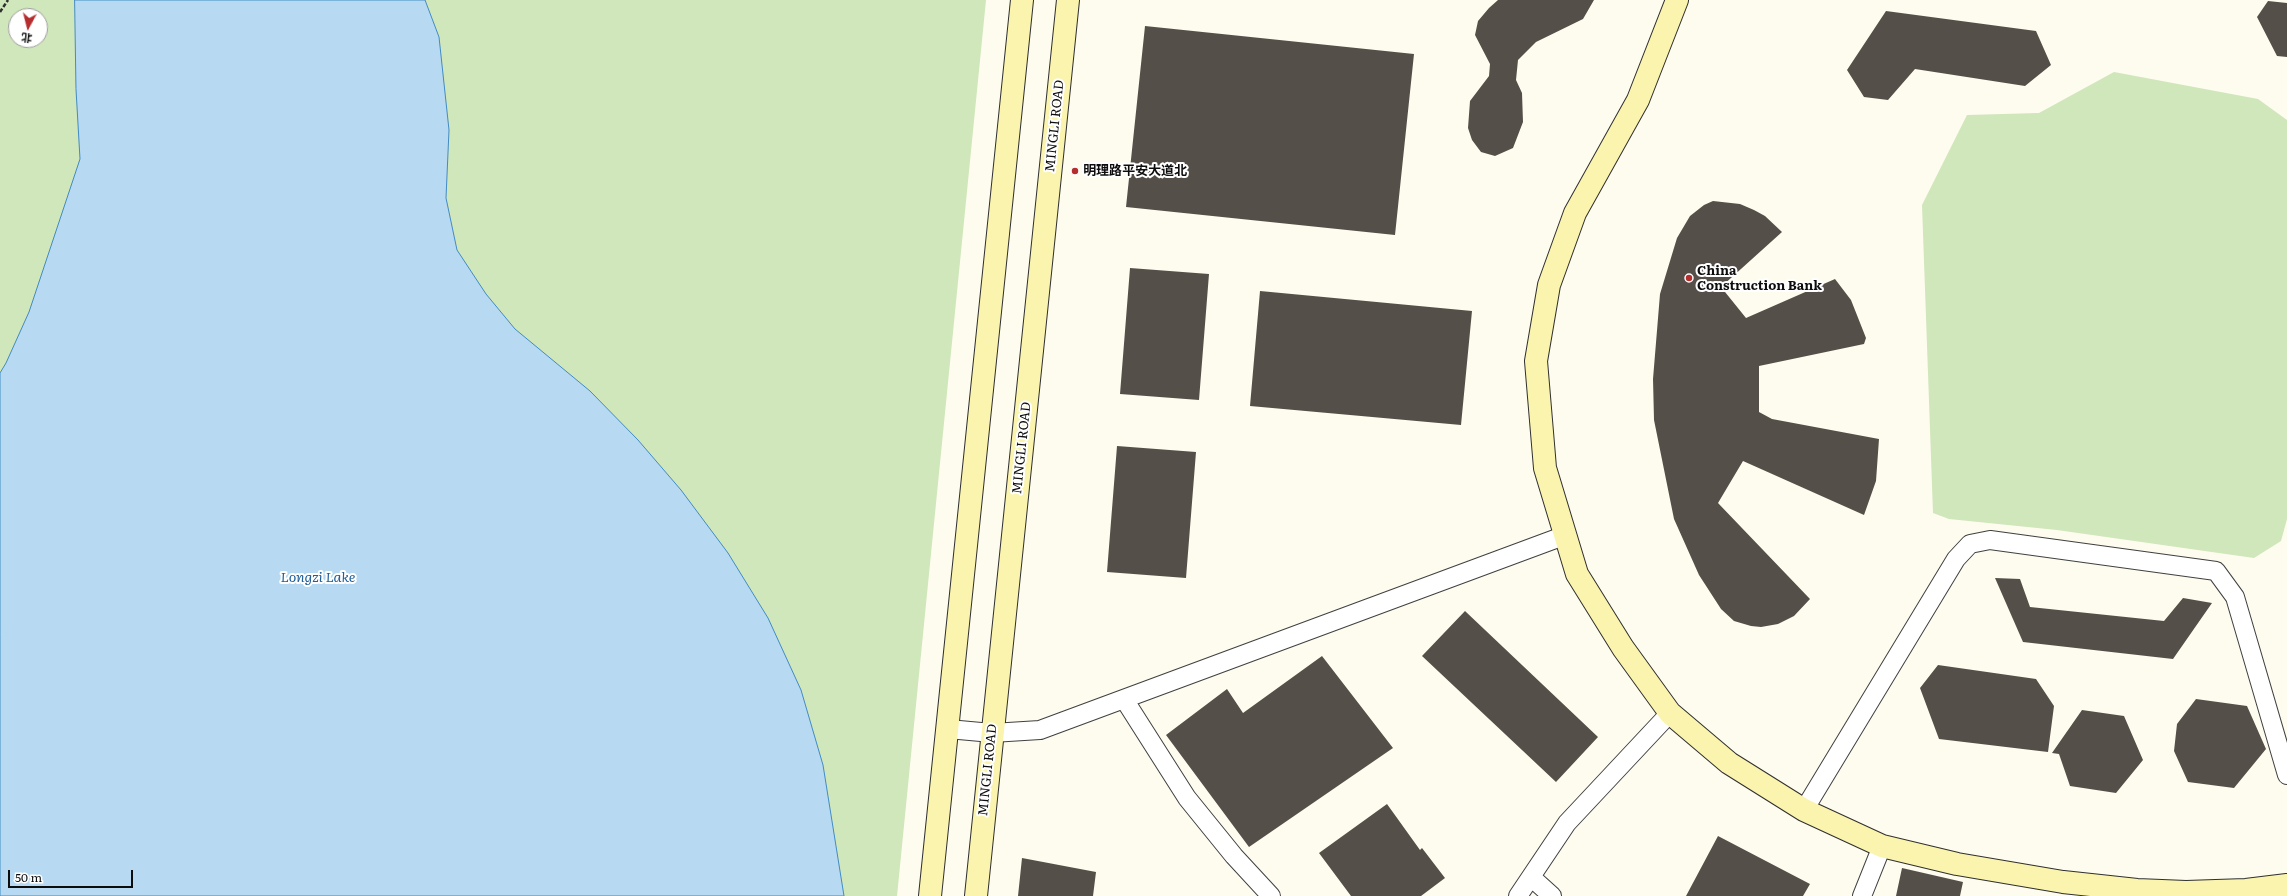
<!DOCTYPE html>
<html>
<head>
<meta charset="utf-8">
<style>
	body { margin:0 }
	#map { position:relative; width:2287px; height:896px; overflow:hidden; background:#fefcef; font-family:Literata,"Noto Sans SC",serif }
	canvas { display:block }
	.north { position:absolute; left:8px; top:8px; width:40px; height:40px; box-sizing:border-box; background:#fff; border:1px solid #9e9e9e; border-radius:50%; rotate:187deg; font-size:11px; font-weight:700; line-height:16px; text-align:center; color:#0d0d0d }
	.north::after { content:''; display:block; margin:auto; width:14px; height:18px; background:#b52e2f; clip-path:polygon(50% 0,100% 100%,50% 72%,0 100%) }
	.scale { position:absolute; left:8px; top:870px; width:125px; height:18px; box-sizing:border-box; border:2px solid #0d0d0d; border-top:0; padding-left:5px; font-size:12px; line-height:14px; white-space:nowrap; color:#0d0d0d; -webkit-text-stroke:3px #fff; paint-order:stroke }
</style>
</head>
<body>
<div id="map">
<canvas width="2287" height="896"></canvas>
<div class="north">北</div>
<div class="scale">50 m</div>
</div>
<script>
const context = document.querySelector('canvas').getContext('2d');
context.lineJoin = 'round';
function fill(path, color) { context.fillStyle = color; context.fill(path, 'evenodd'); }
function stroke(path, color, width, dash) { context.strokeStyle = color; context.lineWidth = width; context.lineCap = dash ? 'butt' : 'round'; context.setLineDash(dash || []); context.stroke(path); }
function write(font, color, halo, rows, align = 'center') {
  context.font = font + ' Literata,"Noto Sans SC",serif'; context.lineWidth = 4; context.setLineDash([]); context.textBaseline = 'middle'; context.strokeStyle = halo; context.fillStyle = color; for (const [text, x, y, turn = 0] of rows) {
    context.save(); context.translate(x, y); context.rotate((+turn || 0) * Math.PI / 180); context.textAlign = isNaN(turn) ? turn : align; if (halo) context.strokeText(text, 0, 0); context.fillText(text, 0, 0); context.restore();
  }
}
fill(new Path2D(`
	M0,0H986L897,896H0ZM16,16H40V40H16Z
	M2114,72L2258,99L2287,120V519L2281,541L2254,558L2057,530L1949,519L1933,513L1922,205L1967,115L2039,113Z`), '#d0e6bb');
const water = new Path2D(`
	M75,0H425L439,37L449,130L446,198L457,250L486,294L515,329L590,391L638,440L681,490L728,553L768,618L801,690L823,765L844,896H0V373L6,363L29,312L80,159L76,89Z`);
fill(water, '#b7daf2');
stroke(water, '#428bc4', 1);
fill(new Path2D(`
	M1498,0H1594L1583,19L1536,42L1518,60L1516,80L1522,93L1523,122L1513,148L1495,156L1481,152L1472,140L1468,128L1470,101L1489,76L1490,64L1475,35L1478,21L1489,8Z
	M2268,1L2287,3V57L2277,56L2257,17Z
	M1886,11L2036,31L2051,65L2025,86L1915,69L1888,100L1864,97L1847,70Z
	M1145,26L1414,54L1395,235L1126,207Z
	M1713,201L1740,204L1754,210L1765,216L1782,232L1721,287L1746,318L1835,279L1851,300L1866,338L1864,344L1759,366V412L1772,419L1879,439L1876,481L1864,515L1743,461L1718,503L1810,599L1794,616L1778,624L1761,627L1751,626L1734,621L1721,609L1699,575L1674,519L1654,420L1653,379L1660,294L1677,238L1690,216L1704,205Z
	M1130,268L1209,274L1199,400L1120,394Z
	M1260,291L1472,311L1461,425L1250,406Z
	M1117,446L1196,452L1186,578L1107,572Z
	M1995,578L2020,579L2030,607L2164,621L2183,598L2212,603L2173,659L2023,642Z
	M1465,611L1598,737L1556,782L1422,656Z
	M1322,656L1393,748L1249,847L1166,735L1227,689L1243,713Z
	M1938,665L2036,679L2054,706L2048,752L1939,739L1920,688Z
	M2196,699L2247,706L2266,749L2234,788L2188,782L2174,751L2177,724Z
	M2082,710L2124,716L2143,760L2116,793L2070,786L2059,754L2052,753Z
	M1387,804L1420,850L1422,848L1445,878L1421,896H1351L1319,853Z
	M1718,836L1810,884L1803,896H1686Z
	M1022,858L1096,872L1093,896H1018Z
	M1902,868L1963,882L1960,896H1896Z`), '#554f4a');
const street = new Path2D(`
	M1124,699L1187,798L1234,856L1271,896
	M948,729L992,733L1040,730L1566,535
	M1804,810L1956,559L1970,544L1990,540L2216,571L2235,597L2287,775
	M1531,877L1552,896
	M1518,896L1567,823L1670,713
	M1862,896L1882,846`);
const secondary = new Path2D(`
	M1677,0L1638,100L1575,213L1549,285L1536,361L1545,468L1577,574L1623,648L1670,713L1729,763L1804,810L1882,846L1957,864L2063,882L2137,890L2186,892L2246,890L2287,885
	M930,896L1022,0
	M976,896L1068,0`);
stroke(street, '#404040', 20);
stroke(secondary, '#2f2f2f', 24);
stroke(new Path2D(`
	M0,12L8,0`), '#2f2f2f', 2.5, [4, 2]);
stroke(street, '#fff', 18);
stroke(secondary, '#faf4ae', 22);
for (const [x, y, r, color] of [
	[1075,171,4,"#b52e2f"],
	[1689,278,4,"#b52e2f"]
]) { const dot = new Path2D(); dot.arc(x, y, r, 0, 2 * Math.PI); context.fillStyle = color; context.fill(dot); stroke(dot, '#fff', 1.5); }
write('13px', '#0d0d0d', '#fff', [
	["MINGLI ROAD",1055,126,-84],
	["MINGLI ROAD",1022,448,-84],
	["MINGLI ROAD",988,770,-84]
]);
write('bold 13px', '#0d0d0d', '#fff', [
	["明理路平安大道北",1083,171],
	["China",1697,271],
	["Construction Bank",1697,286]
], 'left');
write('italic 14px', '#1f5e97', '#fff', [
	["Longzi Lake",318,578]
]);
</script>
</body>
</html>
